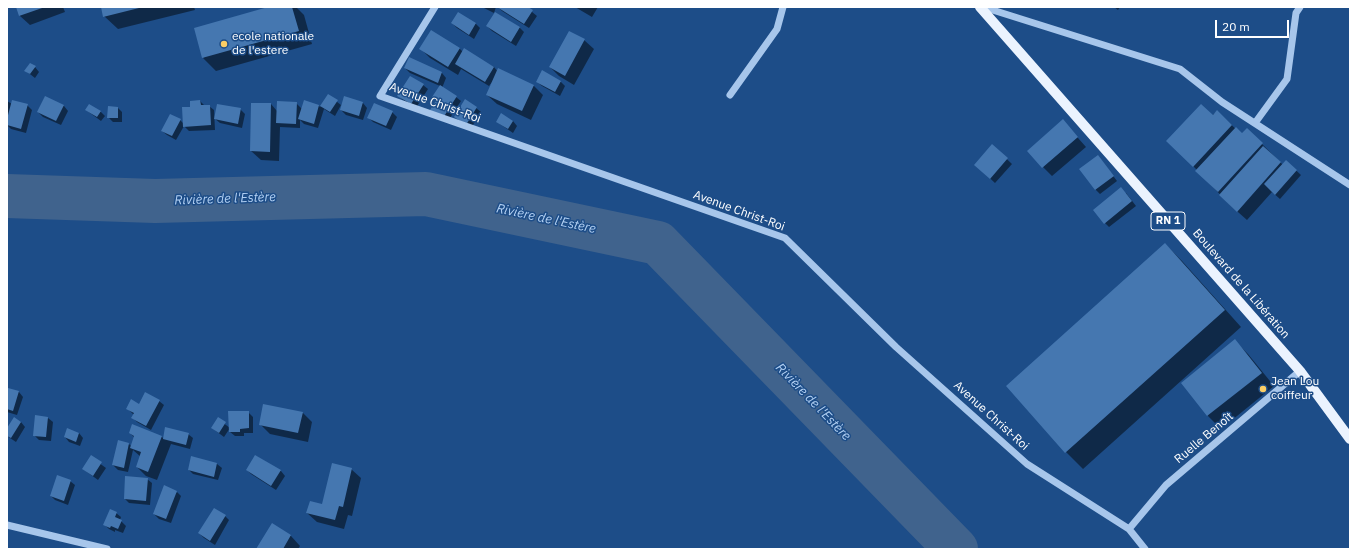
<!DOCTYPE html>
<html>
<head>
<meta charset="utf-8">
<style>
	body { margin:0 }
	#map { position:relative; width:1357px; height:556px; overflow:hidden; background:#1d4d88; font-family:"IBM Plex Sans",sans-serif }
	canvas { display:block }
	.frame { position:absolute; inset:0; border:8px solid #fff; pointer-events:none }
	.scale { position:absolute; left:1215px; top:20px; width:74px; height:18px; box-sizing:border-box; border:2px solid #fff; border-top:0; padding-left:5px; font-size:12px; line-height:14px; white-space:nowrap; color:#fff; -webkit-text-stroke:3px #1d4d88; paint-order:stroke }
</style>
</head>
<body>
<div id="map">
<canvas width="1357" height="556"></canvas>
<div class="frame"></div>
<div class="scale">20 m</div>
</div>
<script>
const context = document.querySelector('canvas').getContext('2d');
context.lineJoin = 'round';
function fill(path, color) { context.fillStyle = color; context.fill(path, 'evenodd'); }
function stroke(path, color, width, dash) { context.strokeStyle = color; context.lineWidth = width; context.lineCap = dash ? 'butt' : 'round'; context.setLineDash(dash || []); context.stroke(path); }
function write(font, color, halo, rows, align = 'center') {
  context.font = font + ' "IBM Plex Sans",sans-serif'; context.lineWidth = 3; context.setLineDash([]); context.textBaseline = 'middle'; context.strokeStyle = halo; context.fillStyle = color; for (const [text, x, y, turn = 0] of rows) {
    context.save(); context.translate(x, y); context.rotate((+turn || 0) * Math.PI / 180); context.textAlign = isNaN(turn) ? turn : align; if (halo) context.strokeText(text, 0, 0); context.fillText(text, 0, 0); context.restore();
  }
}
fill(new Path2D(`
	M17,7H63L65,12L30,25L20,16Z
	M102,7H194L195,10L118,29L104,16Z
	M271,7H296L304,15L312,44L216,71L203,58Z
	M482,7H496L494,13Z
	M498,7H526L537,16L529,28L502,11Z
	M575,7H598L592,17Z
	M1114,7H1120L1118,10Z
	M458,13L476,24L480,28L474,39L457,28L452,23Z
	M496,13L520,28L524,32L516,46L492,31L487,26Z
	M584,40L594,49L574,85L559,76L550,67Z
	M459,48L463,52L494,67L498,72L534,86L543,95L531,120L497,104L487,95L492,82L489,86L461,69L458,75L430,58L421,49Z
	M409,58L442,73L446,78L442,88L456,97L461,101L448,121L437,100L434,96L440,86L410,73L405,68Z
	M35,67L39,72L35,78L26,71Z
	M542,72L561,82L565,86L560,96L542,86L537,82Z
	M423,85L428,89L416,108L403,100L398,95Z
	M328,95L341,105L335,116L324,109L318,128L304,124L300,120V128L280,127L279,161L261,160L251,151L271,104L277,111L296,103L302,109L319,106L320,107Z
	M45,97L64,106L68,111L61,125L43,117L38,112Z
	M7,101L12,104L27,105L32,110L26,133L11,129L7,125Z
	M200,101L205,106H209L214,110L215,130L189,131L184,126L176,140L167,135L162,131L180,120L184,124L191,108Z
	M363,103L367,108L363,120L346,115L341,110Z
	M118,108L122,112V122H113L108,117Z
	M476,108L481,112L471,128L460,122Z
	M240,109L245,114L242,128L220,123L214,118Z
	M86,110L100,111L105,116L101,121Z
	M1217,111L1242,135L1247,129L1283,165L1286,161L1301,175L1280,199L1272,192L1247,220L1230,205L1197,170L1177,150Z
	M392,112L397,117L391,130L373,122L369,118Z
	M513,121L517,126L513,133L497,122Z
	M1063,121L1086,147L1052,176L1043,167Z
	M992,145L1012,164L995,183L980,169Z
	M1098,156L1117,181L1100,194L1095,189Z
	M1126,193L1136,206L1109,227L1105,223Z
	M1165,244L1182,261L1241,327L1083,469L1066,452L1007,386Z
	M1235,341L1248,354L1274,386L1221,429L1208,416L1182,383Z
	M9,389L19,392L23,397L17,415L7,412V394Z
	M159,401L164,405L151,430L137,422L133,418L134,415L128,409Z
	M248,412L253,417V433H244V436H235L230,432Z
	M303,413L312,422L308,442L270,434L260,424Z
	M48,418L53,422L51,441L39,440L34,435Z
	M218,419L230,428L224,437L212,428Z
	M21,422L25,427L16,442L7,436V429Z
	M79,433L83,438L80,446L69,442L65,437Z
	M130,433L161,436L164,439L188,434L193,438L190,449L171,444L157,480L146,476L137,467L141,457L133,450L128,472L118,470L113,465L129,444L131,446L135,438Z
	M256,456L281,471L285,476L276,490L251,474L247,470Z
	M91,457L106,468L98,480L83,469Z
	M192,457L217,464L222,468L218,480L193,474L189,470Z
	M351,469L361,478L352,516L348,515L344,529L317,522L307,513L322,505Z
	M147,479L152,483L150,505L129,503L125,499Z
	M70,481L75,485L68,505L55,500L51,496Z
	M177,492L181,496L171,523L159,519L154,514Z
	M116,513L121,517L120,520L126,526L123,533L115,530V532L109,529L105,525Z
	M225,516L229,520L215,545L204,538L199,533Z
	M272,525L291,536L300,546L298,549H257Z`), '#0007');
stroke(new Path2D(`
	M7,196L155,201L426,194L658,243L956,549`), '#40638d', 44);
fill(new Path2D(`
	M16,7H45L19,16Z
	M101,7H139V8L103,17Z
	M268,7H292L299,31L202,58L194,28Z
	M497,7H528L533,10L524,24Z
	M458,12L476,23L469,35L451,23Z
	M495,12L520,27L511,42L486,26Z
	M431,30L460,48L448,67L419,49Z
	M569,31L585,39L565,76L549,67Z
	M464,48L494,67L485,82L455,64Z
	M409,57L442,72L438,83L404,68Z
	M30,63L36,66L30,74L24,71Z
	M498,68L534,85L522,111L486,95Z
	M542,70L561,81L555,92L536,82Z
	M410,76L424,84L411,104L397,96Z
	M440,85L457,96L443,118L430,110L437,99L432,97Z
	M328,94L338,100L330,112L320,106Z
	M45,96L64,105L56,121L37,112Z
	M344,96L363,102L359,116L340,110Z
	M465,99L477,107L466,125L454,117Z
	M12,100L28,104L21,129L7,125V119Z
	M200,100L201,105H210L211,125L183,127L182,107H190V101Z
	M304,100L319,105L314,124L298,119Z
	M277,101L297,102L296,124L276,123Z
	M251,103H271L270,152L250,151Z
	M374,103L393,111L386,126L367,118Z
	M89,104L101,111L97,117L85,110Z
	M217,104L241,108L238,124L214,119Z
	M1201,104L1213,115L1217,110L1232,125L1193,167L1166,141Z
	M108,106L118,107V118H107Z
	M501,113L513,121L508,129L496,122Z
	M170,114L181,119L172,136L161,131Z
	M1063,119L1078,137L1042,168L1027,151Z
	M1236,127L1242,133L1247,128L1263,143L1218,192L1195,171Z
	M992,144L1008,158L990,179L974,165Z
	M1263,146L1281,162L1237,212L1219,195Z
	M1098,155L1114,176L1095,190L1079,169Z
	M1286,160L1297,170L1275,195L1264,184Z
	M1121,187L1132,201L1104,224L1093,210Z
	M1165,243L1225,310L1065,453L1006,386Z
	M1235,339L1262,373L1207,416L1181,383Z
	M8,388L19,391L13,411L7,409Z
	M145,392L160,400L146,426L131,418L134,413L126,409L131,399L139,404Z
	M263,404L303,412L298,433L259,425Z
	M228,411H249V428L240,429V432H229Z
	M35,415L48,417L46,437L33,436Z
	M14,417L21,422L11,438L7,436V428Z
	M218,417L226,422L219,433L211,428Z
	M132,424L162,436L148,472L136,467L141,452L130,448L134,436L129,433Z
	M165,427L189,433L186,445L163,439Z
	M67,428L79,433L76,442L64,437Z
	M118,440L129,443L124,468L112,465Z
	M91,455L102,462L93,476L82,469Z
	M255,455L281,470L271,486L246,470Z
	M191,456L217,463L214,477L188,470Z
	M332,463L352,468L343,507L339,506L335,520L306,513L310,501L322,504Z
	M57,475L71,480L64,501L50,496Z
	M125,476L148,478L146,501L124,499Z
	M164,485L177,491L166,519L153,514Z
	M214,508L226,515L210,541L198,533Z
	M110,509L117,512L115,517L122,520L118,529L111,526L110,528L103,525Z
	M272,523L291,535L283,549H256Z`), '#4577b0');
stroke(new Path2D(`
	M435,7L380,96L785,238L896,347L1027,464L1129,529L1145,549
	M983,7L1180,69L1222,102L1350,185
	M730,95L777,29L783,7
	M1255,123L1287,79L1296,13L1300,7
	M7,525L107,549
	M1129,529L1166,485L1300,371`), '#a7c6eb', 7);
stroke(new Path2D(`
	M980,7L1300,371L1350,439`), '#ebf3fe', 10);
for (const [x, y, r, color] of [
	[224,44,4,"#fbce65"],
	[1263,389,4,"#fbce65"]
]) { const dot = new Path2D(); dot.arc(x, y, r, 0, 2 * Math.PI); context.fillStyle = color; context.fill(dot); stroke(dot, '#1d4d88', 1.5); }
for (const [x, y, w] of [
	[1168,221,34]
]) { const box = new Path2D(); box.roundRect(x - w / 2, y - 9, w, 18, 3); context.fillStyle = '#1d4d88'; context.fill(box); stroke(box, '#fff', 1); }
write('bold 11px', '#fff', null, [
	["RN 1",1168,221]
]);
write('12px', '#fff', '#1d4d88', [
	["ecole nationale",232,37],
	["de l'estere",232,51],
	["Jean Lou",1271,382],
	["coiffeur",1271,396]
], 'left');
write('12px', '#fff', '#1d4d88', [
	["Avenue Christ-Roi",435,103,20],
	["Avenue Christ-Roi",739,211,20],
	["Boulevard de la Libération",1241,284,49],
	["Avenue Christ-Roi",991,416,42],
	["Ruelle Benoît",1204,438,-40]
]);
write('italic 13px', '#b2d0f3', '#1d4d88', [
	["Rivière de l'Estère",225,199,-2],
	["Rivière de l'Estère",546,219,12],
	["Rivière de l'Estère",813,402,46]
]);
</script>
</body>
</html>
